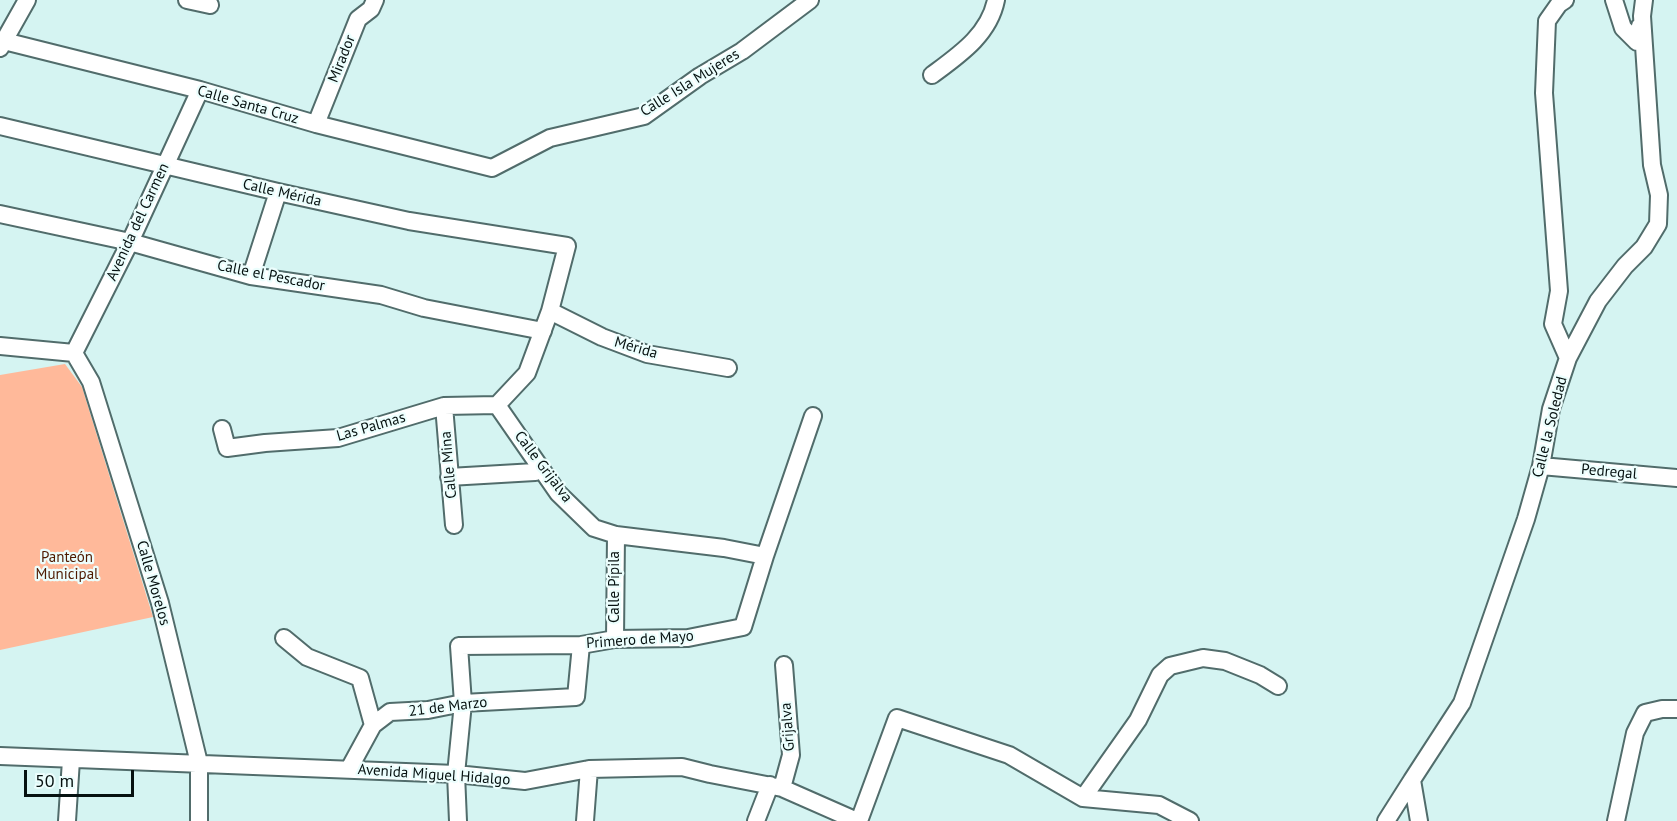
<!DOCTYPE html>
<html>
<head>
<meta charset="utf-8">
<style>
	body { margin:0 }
	#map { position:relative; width:1677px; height:821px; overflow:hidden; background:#d5f4f2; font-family:"PT Sans",sans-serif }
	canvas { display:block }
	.scale { position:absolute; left:24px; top:770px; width:110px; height:27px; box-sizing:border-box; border:3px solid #061110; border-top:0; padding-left:8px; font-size:18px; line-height:21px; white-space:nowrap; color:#061110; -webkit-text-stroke:4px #ecfefd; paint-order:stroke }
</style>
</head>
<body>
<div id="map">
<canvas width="1677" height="821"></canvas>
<div class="scale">50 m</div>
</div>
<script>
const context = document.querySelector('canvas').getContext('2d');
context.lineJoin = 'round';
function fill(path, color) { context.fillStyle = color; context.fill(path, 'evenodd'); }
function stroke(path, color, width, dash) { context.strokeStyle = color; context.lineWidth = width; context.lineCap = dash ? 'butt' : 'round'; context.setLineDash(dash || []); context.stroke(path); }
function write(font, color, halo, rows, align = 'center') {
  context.font = font + ' "PT Sans",sans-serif'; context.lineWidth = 4.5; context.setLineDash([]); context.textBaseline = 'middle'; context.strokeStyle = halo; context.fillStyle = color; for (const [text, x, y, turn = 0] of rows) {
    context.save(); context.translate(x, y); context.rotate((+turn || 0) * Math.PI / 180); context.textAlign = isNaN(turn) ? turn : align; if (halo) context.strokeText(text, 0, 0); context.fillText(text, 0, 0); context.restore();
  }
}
fill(new Path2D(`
	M65,364L82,387L153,617L0,650V375Z`), '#ffb99a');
const street = new Path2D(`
	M187,0L210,5
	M1565,0L1559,4L1547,21L1544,93L1559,291L1553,324L1568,358
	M1614,0L1623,28L1637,42L1640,26
	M4,41L200,90L316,124L492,168L550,138L644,116L700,76L742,51L810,0
	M0,48L27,0
	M932,75C959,55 989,35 996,0
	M316,124L358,19L371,9L375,0
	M0,126L278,192L409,221L567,246L550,311L527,373L497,405L558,493L594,528L616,535L724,548L765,556
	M0,214L130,242L251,276L381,295L424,308L543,331
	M251,276L278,192
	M550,311L602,337L647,354L728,368
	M0,346L74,353
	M74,353L91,382L160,603L199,763V821
	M74,353L130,242L200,90
	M444,406L454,525
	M222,429L227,448L265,443L338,438L444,406L497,405
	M1541,466L1677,478
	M449,477L535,472L541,468
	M284,638L307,657L360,678L373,725
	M615,639L616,535
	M0,756L456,774L525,781L589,769L682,767L710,774L782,788L857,821
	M349,769L373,725L390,712L428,710L463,703L576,697L581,645
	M782,788L791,755L784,665
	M1083,798L1138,720L1160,675L1170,666L1203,658L1225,661L1260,675L1278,686
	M67,821L71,760
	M458,821L456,774L463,703L459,646L581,645L615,639L688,638L743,627L765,556L813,416
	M585,821L589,769
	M756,821L770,785
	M859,821L897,718L1009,755L1083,798L1159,805L1190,821
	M1386,821L1412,780
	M1419,821L1412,780L1462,703L1526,519L1541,466L1551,409L1568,358L1598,301L1625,266L1644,247L1658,224L1659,195L1652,165L1642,16L1644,0
	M1616,821L1635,733L1645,713L1662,709H1677`);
stroke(street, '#516c6b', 20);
stroke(street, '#fff', 16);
write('15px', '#061110', '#ecfefd', [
	["Mirador",342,59,-68],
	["Calle Isla Mujeres",690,83,-32],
	["Calle Santa Cruz",248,105,16],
	["Calle Mérida",282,193,13],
	["Avenida del Carmen",138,222,-65],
	["Calle el Pescador",271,276,11],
	["Mérida",636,348,16],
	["Las Palmas",371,427,-16],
	["Calle la Soledad",1550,427,-76],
	["Calle Mina",449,465,-95],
	["Calle Grijalva",543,467,53],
	["Pedregal",1609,472,5],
	["Calle Morelos",153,583,74],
	["Calle Pípila",615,587,-90],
	["Primero de Mayo",640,640,-4],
	["21 de Marzo",448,707,-7],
	["Grijalva",788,727,-94],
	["Avenida Miguel Hidalgo",434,775,4]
]);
write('15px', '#4e1a00', '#ecfefd', [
	["Panteón",67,558],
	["Municipal",67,575]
]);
</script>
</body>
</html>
